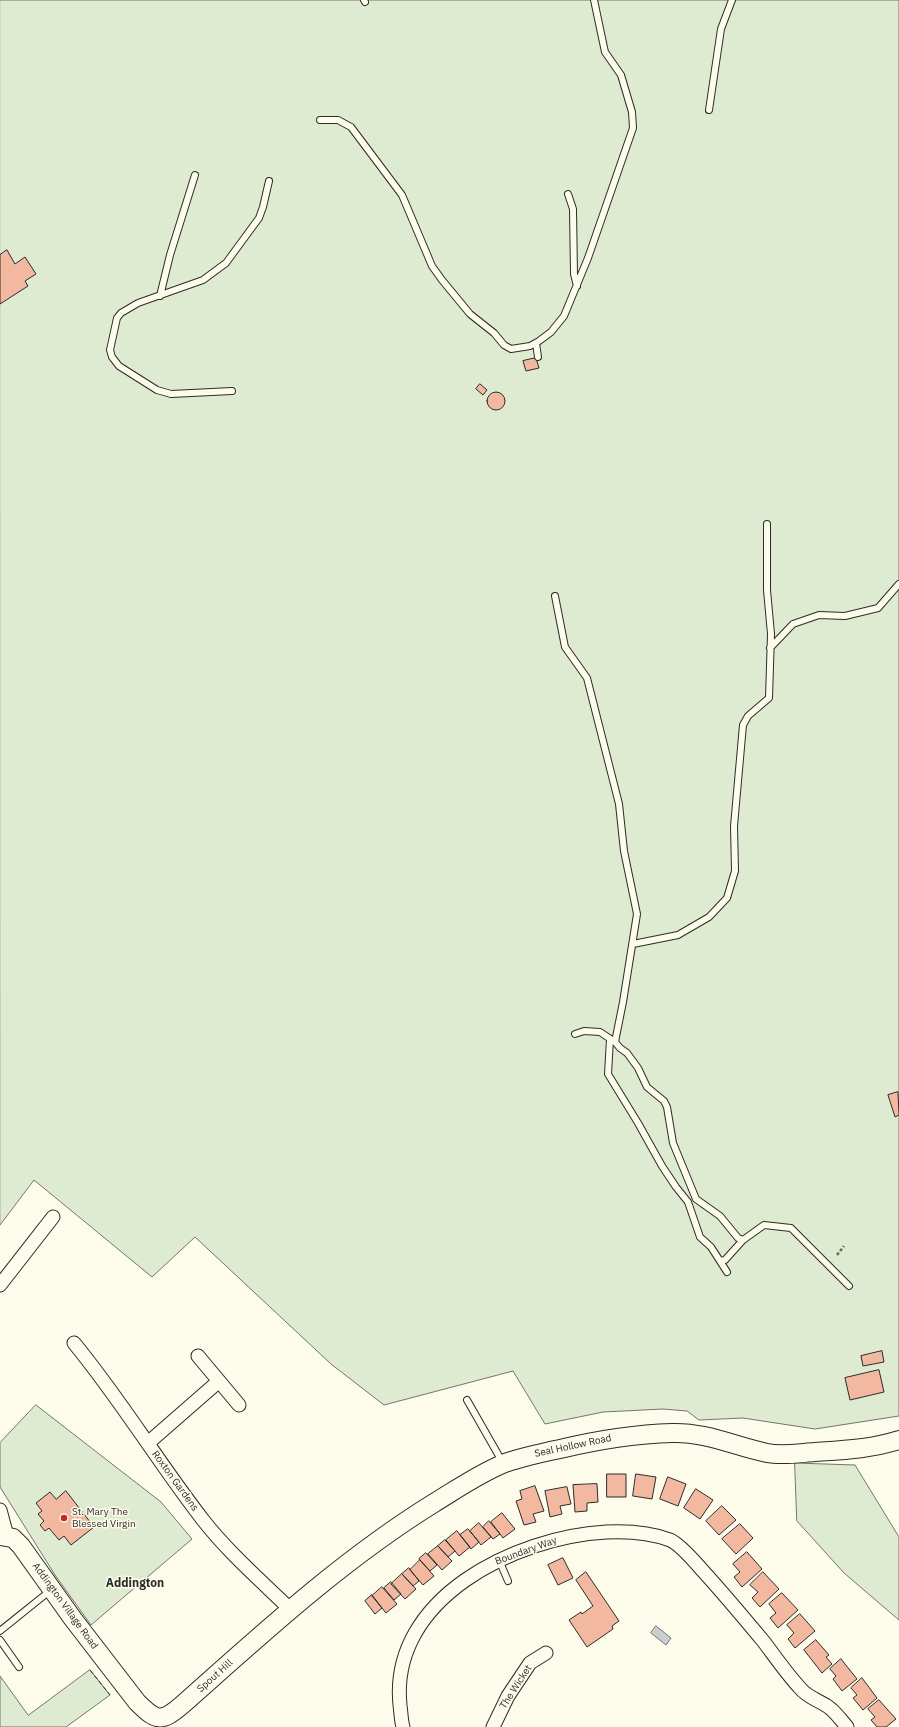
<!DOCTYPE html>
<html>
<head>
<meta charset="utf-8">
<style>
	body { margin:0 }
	canvas { display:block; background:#fdfbea }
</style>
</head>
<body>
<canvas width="899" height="1727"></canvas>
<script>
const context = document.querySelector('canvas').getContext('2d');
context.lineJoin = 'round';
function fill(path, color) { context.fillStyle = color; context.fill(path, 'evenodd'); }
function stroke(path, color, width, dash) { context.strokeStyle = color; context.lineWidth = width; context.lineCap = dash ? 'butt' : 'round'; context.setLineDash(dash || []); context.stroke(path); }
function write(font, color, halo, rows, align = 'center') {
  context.font = font + ' "IBM Plex Sans",sans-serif'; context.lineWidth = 3; context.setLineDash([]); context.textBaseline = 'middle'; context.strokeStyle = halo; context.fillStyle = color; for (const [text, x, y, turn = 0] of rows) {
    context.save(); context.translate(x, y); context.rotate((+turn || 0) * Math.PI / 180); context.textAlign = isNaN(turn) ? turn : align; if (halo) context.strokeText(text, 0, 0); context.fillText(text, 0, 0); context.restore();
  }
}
const green = new Path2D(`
	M0,0H899V1416L815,1429L743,1418L699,1420L687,1411L663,1409L603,1412L545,1424L513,1371L384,1405L331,1364L195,1237L152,1277L34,1180L0,1225Z
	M36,1405L161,1502L192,1539L91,1625L55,1575L0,1487V1443Z
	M795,1463L855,1465L899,1537V1620L844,1573L797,1521Z
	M90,1670L110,1695L66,1727H0V1676L28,1715Z`);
fill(green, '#deebd1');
stroke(green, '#74746e', 1);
const water = new Path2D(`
	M656,1626L671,1638L666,1645L651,1633Z`);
fill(water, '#c7d0d0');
stroke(water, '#74746e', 1);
const building = new Path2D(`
	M7,250L15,264L25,257L36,274L25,281L28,286L0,304V255Z
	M536,358L539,368L526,371L523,361Z
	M480,384L487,390L483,395L476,389Z
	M487 401a9 9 0 1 1 18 0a9 9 0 1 1-18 0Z
	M898,1092L899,1115L895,1117L888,1095Z
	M882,1351L884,1362L863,1366L861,1356Z
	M879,1370L884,1392L850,1400L845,1378Z
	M607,1474H626V1497H607Z
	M636,1474L656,1477L652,1499L633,1496Z
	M668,1477L686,1484L678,1506L660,1499Z
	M597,1484L598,1502L587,1503V1511L575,1512L573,1485Z
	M535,1486L544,1511L533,1514L536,1522L524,1525L516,1501L522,1499L520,1491Z
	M567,1487L571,1504L560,1506L562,1514L550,1517L545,1491Z
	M696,1489L713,1500L700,1519L684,1508Z
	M66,1491L94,1527L71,1545L64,1536L59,1540L49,1528L45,1531L40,1525L44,1521L38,1514L42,1511L36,1503L50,1492L56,1499Z
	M722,1506L736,1520L719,1535L706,1521Z
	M502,1513L515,1529L503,1538L491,1522Z
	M489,1521L500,1534L493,1539L483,1527Z
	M479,1523L491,1537L481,1545L470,1531Z
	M740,1524L753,1538L736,1554L722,1539Z
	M468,1529L479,1542L471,1549L460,1535Z
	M457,1531L470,1547L459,1556L446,1540Z
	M445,1540L455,1551L448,1557L438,1546Z
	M438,1546L452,1561L442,1570L428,1554Z
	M747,1552L762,1569L742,1587L734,1577L740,1572L733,1564Z
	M426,1553L437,1565L430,1571L419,1559Z
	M563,1558L573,1578L558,1585L548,1565Z
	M420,1560L434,1576L423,1585L410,1570Z
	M409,1568L419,1581L413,1586L402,1574Z
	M586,1572L619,1621L612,1626L613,1629L587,1647L569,1620L581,1612L582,1614L593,1606L576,1580Z
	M763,1572L779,1589L760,1607L752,1598L758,1592L750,1585Z
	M402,1574L416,1589L405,1599L391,1584Z
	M391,1582L401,1594L394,1600L384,1588Z
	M382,1587L397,1604L386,1613L372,1596Z
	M782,1593L798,1610L778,1628L770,1618L776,1613L769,1604Z
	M372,1595L382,1608L375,1614L365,1601Z
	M800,1614L815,1631L795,1648L788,1639L794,1633L787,1625Z
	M816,1640L829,1655L826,1657L832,1664L822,1673L804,1650Z
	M841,1659L857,1679L842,1691L833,1679L836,1676L830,1669Z
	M862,1678L877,1698L863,1710L853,1698L857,1695L851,1688Z
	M879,1700L896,1719L886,1727H877L871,1720L875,1717L868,1709Z`);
fill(building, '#f2b8a0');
stroke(building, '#2b2b2b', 1);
const lane = new Path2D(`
	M364,0L365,2
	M709,110L721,29L732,0
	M320,120H338L351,127L402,195L432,266L442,280L470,314L494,333L504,345L511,349L530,346L539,341L551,332L564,316L588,258L633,128L632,112L621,75L605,52L594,0
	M568,194L573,209L574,274L577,286
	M160,296L170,255L195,175
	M536,343L538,357
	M232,391L171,394L157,390L119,366L112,357L110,350L117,318L121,313L138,303L203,280L226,263L259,218L263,207L269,181
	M555,596L565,647L587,678L619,804L624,851L637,914L623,1002L615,1042
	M770,648L793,624L819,615L845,616L878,608L899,584
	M633,944L678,935L709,917L727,898L735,871L734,826L743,725L748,716L769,698L771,634L767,590V524
	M575,1034L584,1031L600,1032L615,1042L620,1048L627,1053L638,1068L647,1087L664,1101L667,1107L673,1143L696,1199L720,1216L738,1238L743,1240L764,1225L791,1228L849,1286
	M610,1039L608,1074L638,1123L662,1166L676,1187L688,1202L700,1237L711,1247L727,1272
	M720,1261L725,1260L743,1240
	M467,1400L503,1463
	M499,1560L508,1581
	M0,1631L51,1590
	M0,1640L19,1667`);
const street = new Path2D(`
	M0,1285L53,1217
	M74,1343C121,1400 158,1462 203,1520C229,1553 260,1580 290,1609
	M198,1356L239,1405
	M148,1443L219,1381
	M0,1510L7,1536
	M403,1727C401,1720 401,1712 400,1705C389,1598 516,1537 606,1532C627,1531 649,1532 670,1540C680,1544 695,1562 703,1571C724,1594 744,1618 764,1642C776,1658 787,1674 800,1688C807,1697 818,1700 827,1706C835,1711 841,1720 847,1727
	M493,1727L508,1696L530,1663L546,1653`);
const secondary = new Path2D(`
	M0,1536L13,1538L21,1546L73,1619L137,1702C156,1721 161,1723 182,1705C263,1633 342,1560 434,1503C457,1489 480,1473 505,1463C523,1457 541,1453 560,1449C598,1440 632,1434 672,1433C706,1432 734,1446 767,1453C782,1456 800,1453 815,1452C845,1450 870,1449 899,1440`);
stroke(lane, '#2b2b2b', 8);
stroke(street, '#2b2b2b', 15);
stroke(secondary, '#2b2b2b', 20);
stroke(new Path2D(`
	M837,1255L844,1246`), '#6a6964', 2.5, [3, 2]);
stroke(lane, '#fdfbea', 6);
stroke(street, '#fdfbea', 13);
stroke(secondary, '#fdfbea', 18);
stroke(new Path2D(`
	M90,1670L110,1695`), '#2b2b2b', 1, [5, 2]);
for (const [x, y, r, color] of [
	[64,1518,4,"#c62828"]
]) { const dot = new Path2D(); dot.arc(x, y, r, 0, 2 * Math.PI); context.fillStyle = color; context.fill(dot); stroke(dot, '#fdfbea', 1.5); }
write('10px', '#2b2b2b', '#fdfbea', [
	["Seal Hollow Road",573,1446,-12],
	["Roxton Gardens",175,1481,54],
	["Boundary Way",526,1551,-20],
	["Addington Village Road",65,1606,54],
	["Spout Hill",215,1676,-42],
	["The Wicket",516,1687,-57]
]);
write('10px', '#2b2b2b', '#fdfbea', [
	["St. Mary The",72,1512],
	["Blessed Virgin",72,1524]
], 'left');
write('bold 12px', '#2b2b2b', '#fdfbea', [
	["Addington",135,1584]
]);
</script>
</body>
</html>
